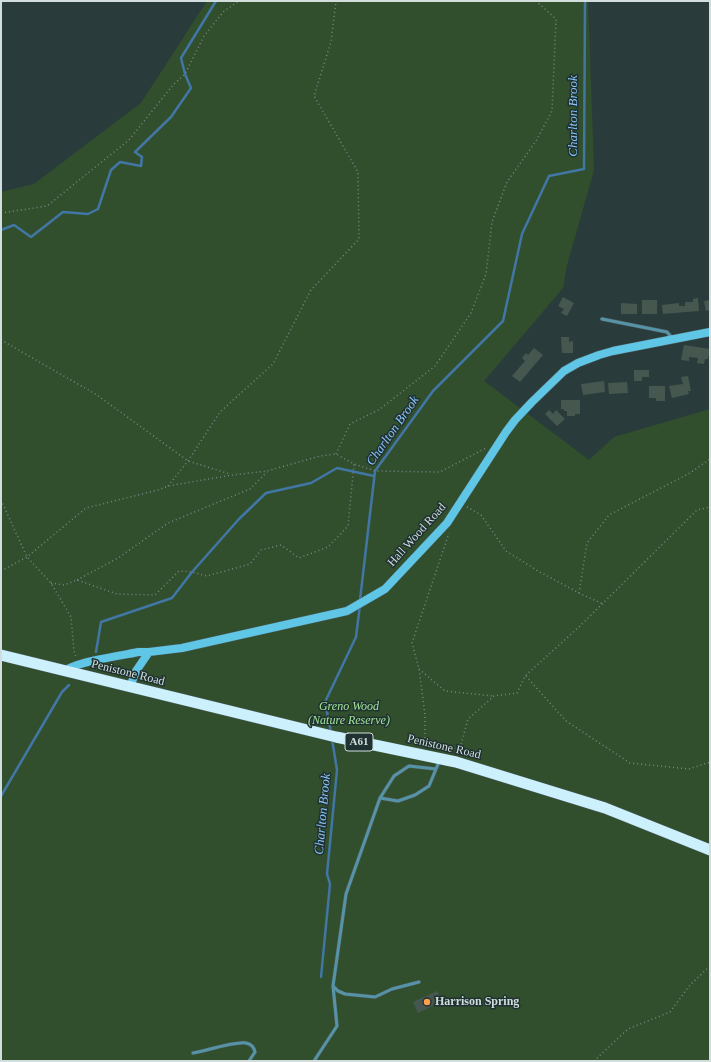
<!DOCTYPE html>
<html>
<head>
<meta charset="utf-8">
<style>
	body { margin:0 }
	#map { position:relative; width:711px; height:1062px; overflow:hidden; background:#293c3b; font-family:"Times New Roman",serif }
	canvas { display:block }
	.frame { position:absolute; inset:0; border:2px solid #d2dedd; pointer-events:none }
</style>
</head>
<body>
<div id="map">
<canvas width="711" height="1062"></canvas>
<div class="frame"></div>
</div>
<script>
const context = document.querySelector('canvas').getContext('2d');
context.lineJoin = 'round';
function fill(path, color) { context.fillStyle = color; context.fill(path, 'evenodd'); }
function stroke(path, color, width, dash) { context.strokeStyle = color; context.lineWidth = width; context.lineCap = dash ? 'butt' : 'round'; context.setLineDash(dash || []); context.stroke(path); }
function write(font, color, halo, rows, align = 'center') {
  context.font = font + ' "Times New Roman",serif'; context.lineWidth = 3; context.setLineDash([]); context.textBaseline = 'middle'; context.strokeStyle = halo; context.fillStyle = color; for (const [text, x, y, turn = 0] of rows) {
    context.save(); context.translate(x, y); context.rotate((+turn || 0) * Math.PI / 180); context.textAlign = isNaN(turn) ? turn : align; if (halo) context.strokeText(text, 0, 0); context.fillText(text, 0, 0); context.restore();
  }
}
fill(new Path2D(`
	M207,1H588L594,170L567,265L563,288L484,381L589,460L614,437L710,409V1061H1V192L34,184L141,103Z`), '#324f2d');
stroke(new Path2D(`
	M1,230L14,225L31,237L63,212L88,214L98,209L111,170L120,162L141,166L142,157L135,152L171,117L191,88L185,74L181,58L216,1
	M360,600L375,471L433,391L503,321L522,234L549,176L584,169L585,1
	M96,652L101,622L172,598L192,572L239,519L266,493L311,483L337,468L374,476
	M331,732L325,702L356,637L360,605
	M1,796L62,692L69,685
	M321,977L330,884L327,874L337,770L332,739`), '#4176a5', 2.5);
fill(new Path2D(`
	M563,297L574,303L567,316L561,313L564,309L558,306Z
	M698,298L699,311L663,314L662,305L679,303V306H685V302H693V299Z
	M642,300H657V314H642Z
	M710,300V310L706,311L704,301Z
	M621,303L637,304V314H621Z
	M561,337H569V342L573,341V353H562Z
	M684,345L710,349L708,359H705L704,364L697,363L698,358L689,357V361L681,360Z
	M534,348L543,355L520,382L512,376L525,361L522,358L526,353L528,355Z
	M634,370H649V377H642V381H634Z
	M688,376L691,391H688L689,394L672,398L669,386L683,384L681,377Z
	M604,381L605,392L583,395L581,384Z
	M627,382L628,393L609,394L608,383Z
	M649,386H665V401H656V398H649Z
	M561,400H580V414H575V416H567V411H564V409H561Z
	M549,410L553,414L556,410L565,419L557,426L545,414Z
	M437,991L442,1001L418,1013L413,1002Z`), '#465750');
const service = new Path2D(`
	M602,319L667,332L672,338
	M380,798L398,801L415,795L429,786L436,769
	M333,986L338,991L345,994L375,997L392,989L419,982
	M193,1053C205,1051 236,1041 246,1043C251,1044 254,1047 255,1052L249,1061
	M314,1061L337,1026L333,986L346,894L380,798L394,776L409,766L436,769L439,762`);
const secondary = new Path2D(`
	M65,671C74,662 124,655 139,652H149
	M130,687L136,671L149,652L182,648L347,611L385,589L447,523L506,432L515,420L532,402L564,371L578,363L599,355L613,351L710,332`);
const trunk = new Path2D(`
	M1,655L336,737L456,762L605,808L710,850`);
stroke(service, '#475958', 4);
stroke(secondary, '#475958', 9);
stroke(trunk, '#475958', 12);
stroke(new Path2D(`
	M1,213L47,206L129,140L173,85L185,74L204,36L224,11L239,1
	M1,340L97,395L188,461L230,474
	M336,454L350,424L380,409L435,366L471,313L486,274L492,222L507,182L536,141L552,111L556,19L536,1
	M168,486L188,461L220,412L273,364L311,290L359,239L358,172L314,96L331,42L336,1
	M1,500L27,557L51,583L71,617L74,651L76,657
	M467,507L481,515L506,551L538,571L579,593L603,604
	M1,571L27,557L86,508L158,490L168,486L232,475L267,471L320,456L336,454L354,464L375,471L440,472L486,448
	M77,580L118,558L168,523L250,489L267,472
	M51,583L64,585L77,580L117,594L155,595L179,571L192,572L207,576L250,564L261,550L281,545L299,558L328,547L348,526L354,464
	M579,593L587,543L609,515L690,473L710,459
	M419,669L445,691L493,696
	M526,676L566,721L630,763L689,769L710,762
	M425,746V715L419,669L412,643L449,533
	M459,752L468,719L494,696L517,693L525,676L580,626L697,510L710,507
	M594,1061L628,1029L670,1012L690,985L710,966`), '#788786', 1.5, [1, 3]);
stroke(service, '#5793a6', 3);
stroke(secondary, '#60c6e5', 8);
stroke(trunk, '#ccf0fc', 11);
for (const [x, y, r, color] of [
	[427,1002,4,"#fa9f4e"]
]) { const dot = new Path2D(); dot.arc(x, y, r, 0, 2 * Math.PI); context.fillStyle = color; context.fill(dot); stroke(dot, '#1f3231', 1.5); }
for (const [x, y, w] of [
	[359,742,28]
]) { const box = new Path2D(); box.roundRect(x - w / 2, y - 9, w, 18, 3); context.fillStyle = '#1f3231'; context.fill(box); stroke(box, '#d2dedd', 1); }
write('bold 11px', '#d2dedd', null, [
	["A61",359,742]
]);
write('12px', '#d2dedd', '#1f3231', [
	["Hall Wood Road",417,535,-48],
	["Penistone Road",128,673,14],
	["Penistone Road",444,747,13]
]);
write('italic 12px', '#a3e496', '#1f3231', [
	["Greno Wood",349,707],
	["(Nature Reserve)",349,721]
]);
write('bold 12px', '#d2dedd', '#1f3231', [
	["Harrison Spring",435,1002]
], 'left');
write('italic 13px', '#8bc5fc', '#1f3231', [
	["Charlton Brook",574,116,-90],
	["Charlton Brook",393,431,-55],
	["Charlton Brook",323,814,-85]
]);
</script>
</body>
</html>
